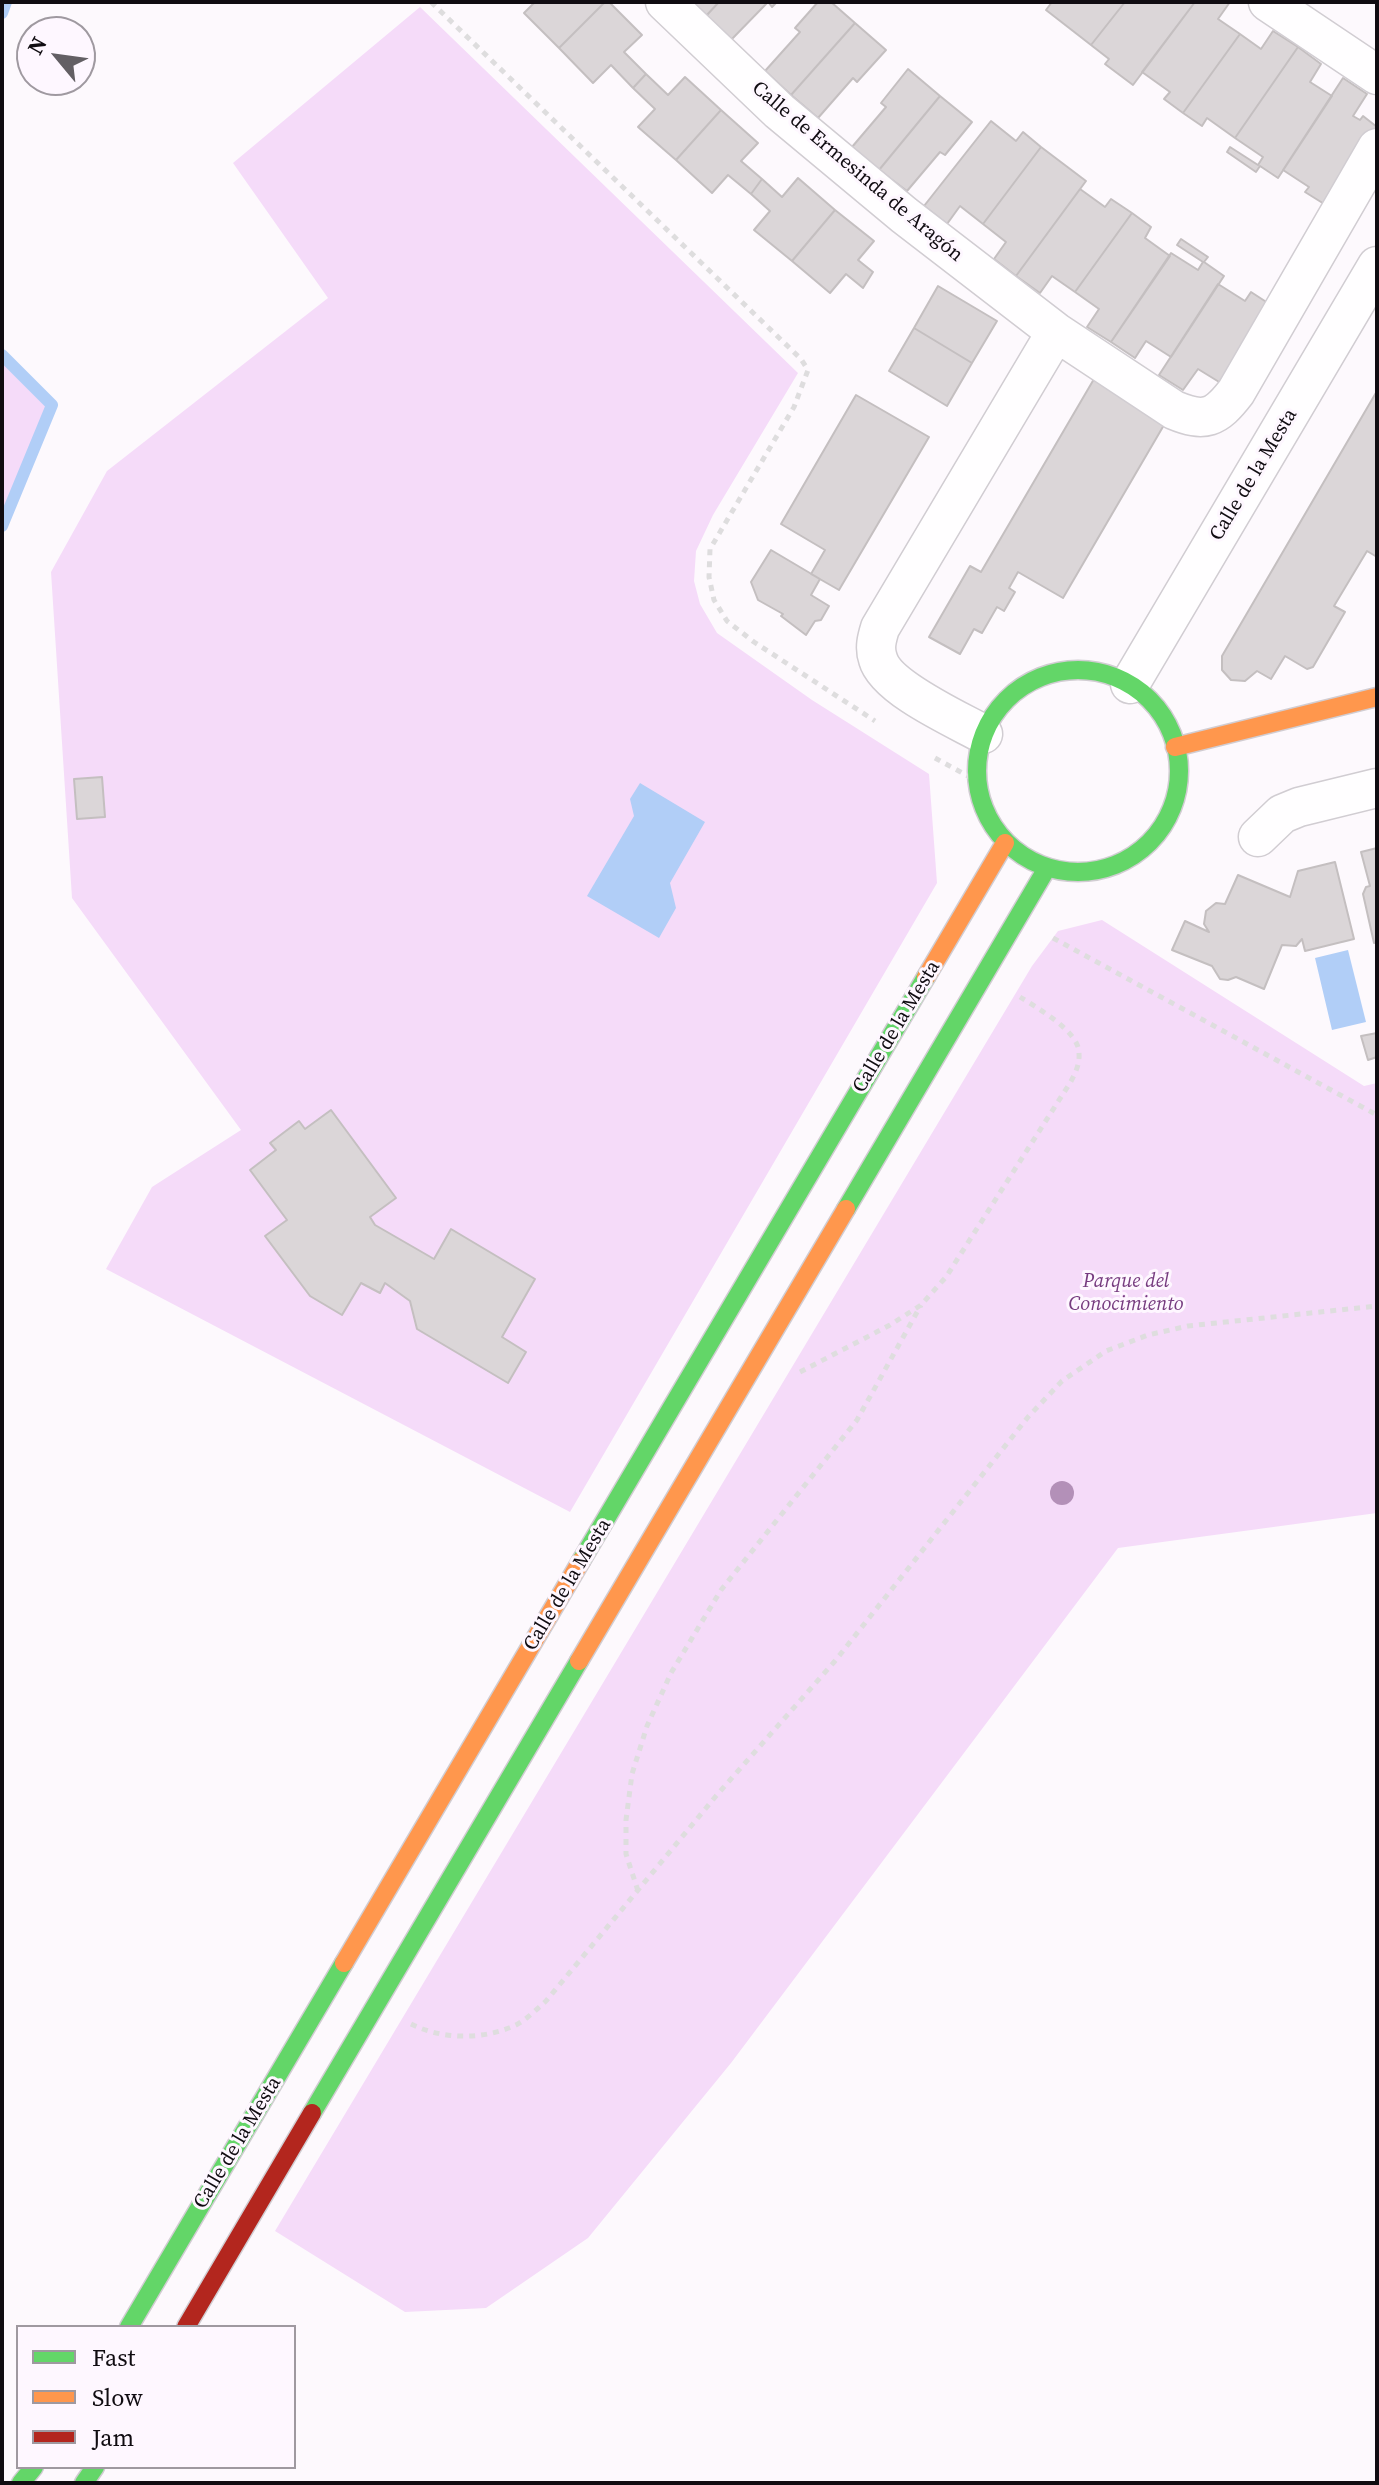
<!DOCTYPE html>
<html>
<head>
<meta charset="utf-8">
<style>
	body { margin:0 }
	#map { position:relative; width:1379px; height:2485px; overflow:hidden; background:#fdf9fd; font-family:"Source Serif 4",serif }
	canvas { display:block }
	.frame { position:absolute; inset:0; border:4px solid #100c11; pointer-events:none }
	.legend { position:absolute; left:16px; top:2325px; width:280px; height:144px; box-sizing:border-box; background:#fef7ff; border:2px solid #9f99a0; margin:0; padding:10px 14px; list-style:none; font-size:24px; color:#100c11 }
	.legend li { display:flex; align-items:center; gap:16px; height:40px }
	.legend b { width:40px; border:2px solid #9f99a0 }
	.north { position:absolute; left:16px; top:16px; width:80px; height:80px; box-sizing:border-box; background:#fef7ff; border:2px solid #9f99a0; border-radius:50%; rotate:299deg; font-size:22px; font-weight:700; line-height:32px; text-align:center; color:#100c11 }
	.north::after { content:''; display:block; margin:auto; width:28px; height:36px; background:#635f64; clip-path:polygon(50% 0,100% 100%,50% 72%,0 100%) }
</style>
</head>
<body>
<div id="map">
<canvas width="1379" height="2485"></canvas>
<div class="frame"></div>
<ul class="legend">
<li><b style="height:10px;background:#63d668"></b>Fast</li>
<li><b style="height:10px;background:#ff974d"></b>Slow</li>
<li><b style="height:10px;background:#b3261e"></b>Jam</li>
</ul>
<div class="north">N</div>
</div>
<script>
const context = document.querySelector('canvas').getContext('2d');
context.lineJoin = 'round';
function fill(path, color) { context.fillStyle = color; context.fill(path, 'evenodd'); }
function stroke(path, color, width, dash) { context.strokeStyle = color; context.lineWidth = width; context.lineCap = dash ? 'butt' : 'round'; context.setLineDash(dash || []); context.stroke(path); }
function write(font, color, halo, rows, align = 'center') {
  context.font = font + ' "Source Serif 4",serif'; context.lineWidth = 6; context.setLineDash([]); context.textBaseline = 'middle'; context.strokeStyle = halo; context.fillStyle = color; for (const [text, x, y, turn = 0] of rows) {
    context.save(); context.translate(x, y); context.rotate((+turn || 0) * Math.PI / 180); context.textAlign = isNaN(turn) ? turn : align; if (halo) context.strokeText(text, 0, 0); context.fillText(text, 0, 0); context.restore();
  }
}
fill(new Path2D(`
	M420,7L798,373L713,515L696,551L694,581L700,604L717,633L812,700L929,774L937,883L570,1512L106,1269L152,1187L241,1130L72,898L51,572L107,471L328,298L233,163Z
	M2,355L52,405L2,526Z
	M1102,920L1364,1086L1377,1083V1513L1118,1548L731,2063L588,2238L486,2308L405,2312L275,2231L1032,966L1058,931Z`), '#f5dbf9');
fill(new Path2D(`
	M640,783L705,822L670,883L676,908L659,938L587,896L634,816L630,799Z
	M1348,950L1366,1022L1332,1030L1315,958Z`), '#b1cef7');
stroke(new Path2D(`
	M2,13L6,2
	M2,355L52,405L2,526`), '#b1cef7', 12);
const building = new Path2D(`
	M535,2H605L559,48L524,13Z
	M605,2H609L642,35L624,52L646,74L633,88L611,65L593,83L559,48Z
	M691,2H719L706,16Z
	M719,2H777L772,7L768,2L731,40L706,16Z
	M818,2H831L855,23L791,95L765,71L800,32L795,28Z
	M1052,2H1125L1091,45L1046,10Z
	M1125,2H1195L1133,85L1105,64L1109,59L1091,45Z
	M1195,2H1230L1218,19L1240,34L1183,113L1164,99L1170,92L1142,72Z
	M855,23L886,50L857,82L853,78L818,118L791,95Z
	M1273,31L1298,47L1235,138L1207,118L1202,126L1183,113L1240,34L1261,49Z
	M1298,47L1321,64L1310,82L1332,96L1278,178L1260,166L1256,172L1227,152L1230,147L1258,165L1263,157L1235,138Z
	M908,69L940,96L879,170L852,147L886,107L881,103Z
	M646,74L668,95L685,77L721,110L676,160L638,127L655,109L633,88Z
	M1343,78L1367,94L1353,116L1360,120L1363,116L1377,127L1329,207L1305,192L1309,187L1283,170Z
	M940,96L972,122L945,155L940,152L907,191L879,170Z
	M721,110L758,143L741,161L762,179L751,194L728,175L712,193L676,160Z
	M991,121L1016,141L1023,132L1041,147L983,224L960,206L947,224L924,206Z
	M1041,147L1086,181L1016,276L994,259L1006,242L983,224Z
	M798,178L835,210L792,261L754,230L770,211L751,194L762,179L782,197Z
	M1080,189L1105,207L1111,199L1132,213L1075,292L1052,276L1040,293L1016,276Z
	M835,210L874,241L858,260L873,272L863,288L846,274L830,293L792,261Z
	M1132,213L1151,227L1145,238L1170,256L1111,342L1087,327L1099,309L1075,292Z
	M1181,239L1208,257L1204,262L1224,276L1171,357L1146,341L1135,358L1111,342L1171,253L1198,270L1203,262L1177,245Z
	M1218,284L1245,301L1251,292L1271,305L1224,385L1198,369L1183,390L1159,375Z
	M938,286L997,321L972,363L914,328Z
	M914,328L972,363L947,406L889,371Z
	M1094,379L1164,425L1063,598L1018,572L1009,588L1015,592L1004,611L997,607L982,633L974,629L960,654L929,637L970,566L981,572Z
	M1377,391V557L1367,551L1334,606L1345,612L1313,667L1307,669L1285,656L1271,679L1257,671L1245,681L1231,680L1222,670V656Z
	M856,395L929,437L839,590L811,574L825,550L781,524Z
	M771,550L820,579L811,595L829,606L821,620L815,621L806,635L781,616L783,614L758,600L751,582Z
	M102,777L105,817L77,819L74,779Z
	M1377,848V942L1374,943L1363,894L1366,887L1370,886L1361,852Z
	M1335,862L1354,939L1305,951L1302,939L1296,946L1282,945L1264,989L1236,977L1228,980L1220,979L1212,966L1172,950L1185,921L1209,932L1204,924L1206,911L1216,903L1225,904L1238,875L1290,897L1298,871Z
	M1377,1033V1057L1368,1060L1361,1036Z
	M331,1110L396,1198L370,1217L375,1225L434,1259L451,1229L535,1279L502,1337L526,1352L508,1383L417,1329L410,1301L385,1283L380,1293L361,1283L342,1315L310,1296L265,1236L287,1220L250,1170L276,1150L270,1143L299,1121L305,1129Z`);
fill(building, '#dbd6d8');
stroke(building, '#c4bfc0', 2);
const street = new Path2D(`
	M665,2L779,111L904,215L1056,332L1174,410C1205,423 1216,418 1236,392L1377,148
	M1268,2L1377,75
	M1130,684L1377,266
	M983,734C956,719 886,688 878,659C874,648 877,638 880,628L1056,332
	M1258,837L1282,814L1299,807L1377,788`);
const fast = new Path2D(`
	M977 771a101 101 0 1 1 202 0a101 101 0 1 1-202 0Z
	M846,1209L1047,868
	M581,1561L926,977
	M312,2113L579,1661
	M129,2327L344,1963
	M21,2483L34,2467
	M84,2483L95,2467`);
const slow = new Path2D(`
	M1175,747L1377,697
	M926,977L1005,843
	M579,1661L846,1209
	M344,1963L581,1561`);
const jam = new Path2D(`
	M186,2327L312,2113`);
stroke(street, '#d1cdd2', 41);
stroke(fast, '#d1cdd2', 21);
stroke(slow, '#d1cdd2', 21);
stroke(jam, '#d1cdd2', 21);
stroke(new Path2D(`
	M431,2L801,359L808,370L794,407L710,549L709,577L714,600L727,621L754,642L875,721
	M935,758L977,781
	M1053,938L1377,1115
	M800,1372L890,1325L921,1305L946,1277L1070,1083C1075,1074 1080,1064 1079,1053C1079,1031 1037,1008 1020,997
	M638,1891L626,1854V1820L632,1774L647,1726L671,1673L721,1590L857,1420L921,1305
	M411,2024C443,2040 484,2040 516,2025C527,2019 537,2009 546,2001L716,1796L835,1661L1028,1417L1062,1381L1106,1351L1148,1335L1188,1326L1377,1306`), '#deddde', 5, [6, 6]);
stroke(street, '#fffeff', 38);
stroke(fast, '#63d668', 18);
stroke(slow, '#ff974d', 18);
stroke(jam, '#b3261e', 18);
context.fillStyle = '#b390b8';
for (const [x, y] of [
	[1062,1493]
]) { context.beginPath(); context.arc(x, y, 12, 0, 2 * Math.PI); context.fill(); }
write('20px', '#100c11', '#fef7ff', [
	["Calle de Ermesinda de Aragón",857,172,40],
	["Calle de la Mesta",1254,475,-59],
	["Calle de la Mesta",897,1027,-59],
	["Calle de la Mesta",568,1585,-59],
	["Calle de la Mesta",238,2143,-59]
]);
write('italic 20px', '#763b7f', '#fef7ff', [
	["Parque del",1126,1282],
	["Conocimiento",1126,1305]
]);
</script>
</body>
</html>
